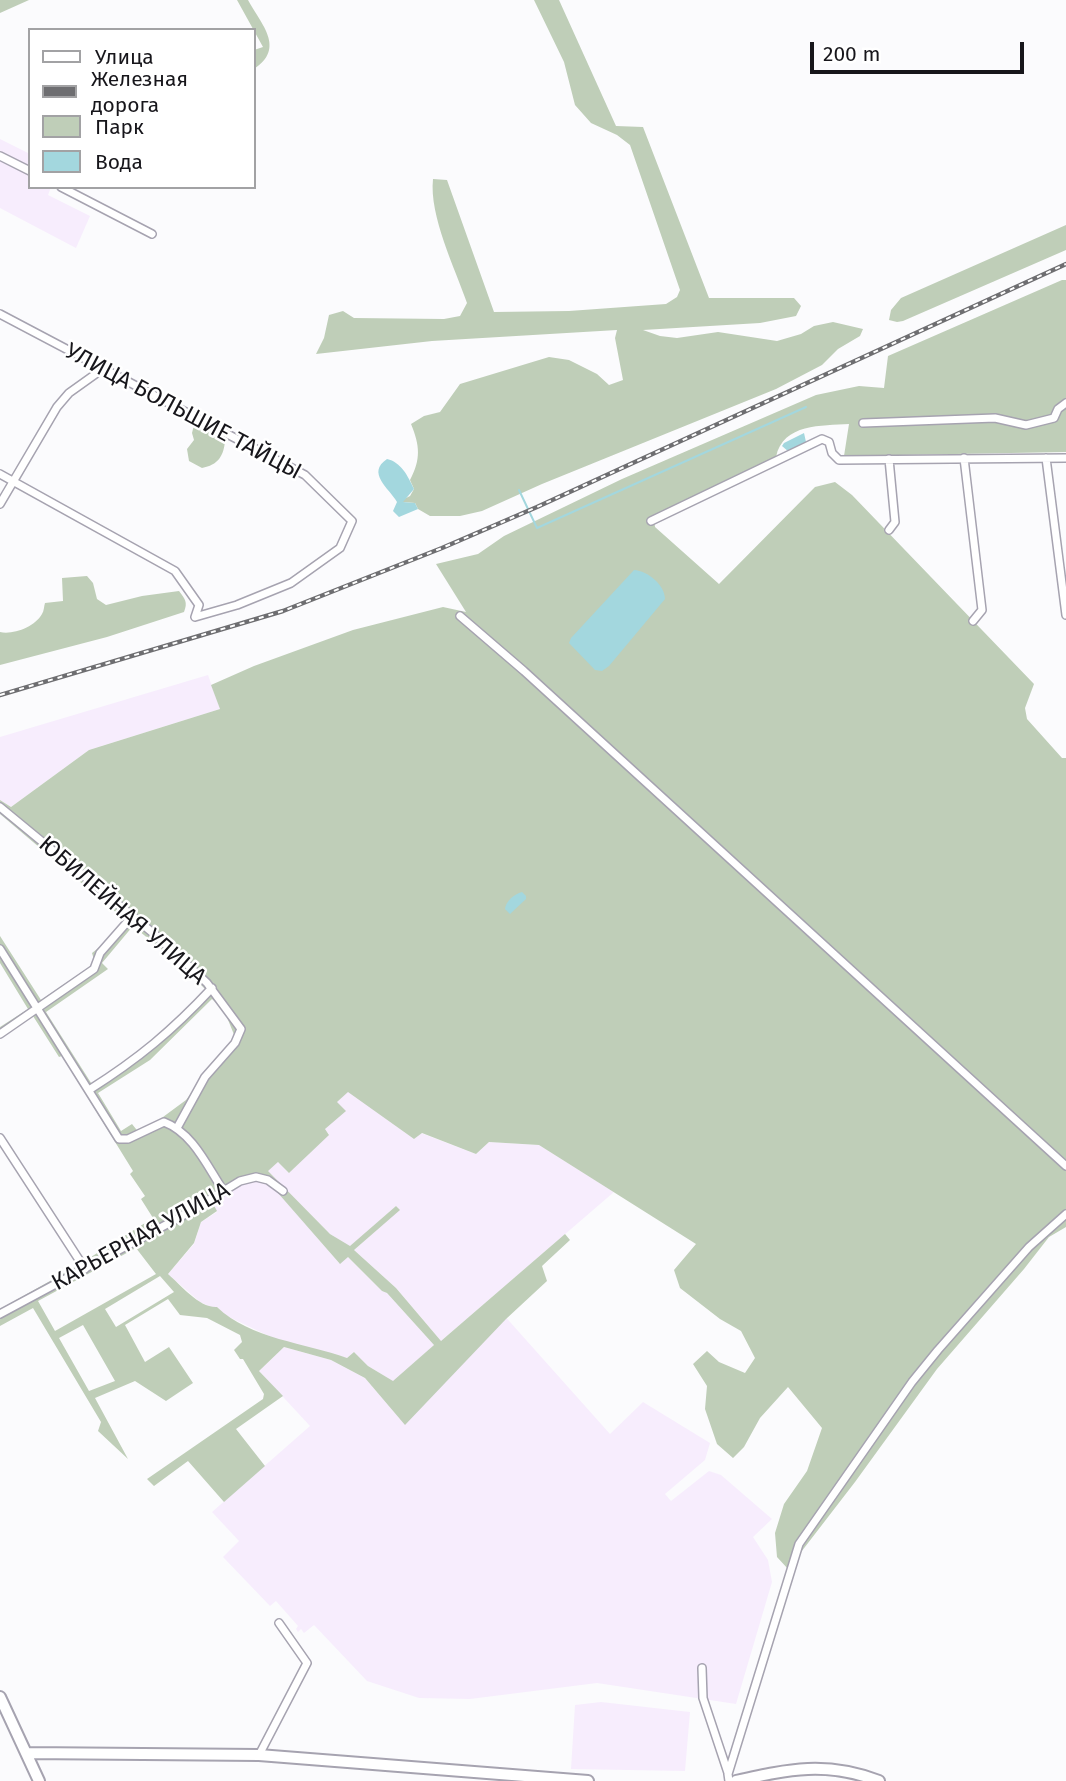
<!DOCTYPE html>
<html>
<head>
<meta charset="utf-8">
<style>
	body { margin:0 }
	#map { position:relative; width:1066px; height:1781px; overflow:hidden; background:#fbfbfd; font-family:"Fira Sans",sans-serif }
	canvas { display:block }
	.legend { position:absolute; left:28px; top:28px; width:228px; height:161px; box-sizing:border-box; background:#fff; border:2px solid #a2a2a4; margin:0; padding:9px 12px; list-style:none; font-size:21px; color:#17161b }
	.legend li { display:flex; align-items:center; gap:14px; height:35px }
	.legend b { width:35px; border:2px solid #a2a2a4 }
	.scale { position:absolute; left:810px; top:42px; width:214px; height:32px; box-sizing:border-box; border:4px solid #17161b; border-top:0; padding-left:9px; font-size:21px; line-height:24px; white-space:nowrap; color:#17161b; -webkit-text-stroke:5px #fff; paint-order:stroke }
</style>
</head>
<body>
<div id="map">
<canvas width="1066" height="1781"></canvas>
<ul class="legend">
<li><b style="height:9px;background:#fff"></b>Улица</li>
<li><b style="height:9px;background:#6e6e71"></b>Железная дорога</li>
<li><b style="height:19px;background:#bfceb8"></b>Парк</li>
<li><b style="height:19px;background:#a3d7de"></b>Вода</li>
</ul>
<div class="scale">200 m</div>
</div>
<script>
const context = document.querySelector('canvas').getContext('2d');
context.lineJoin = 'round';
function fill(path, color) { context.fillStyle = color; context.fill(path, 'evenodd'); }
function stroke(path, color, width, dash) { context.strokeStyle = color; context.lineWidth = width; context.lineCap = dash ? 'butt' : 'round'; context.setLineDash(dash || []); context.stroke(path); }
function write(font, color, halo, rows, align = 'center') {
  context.font = font + ' "Fira Sans",sans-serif'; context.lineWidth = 5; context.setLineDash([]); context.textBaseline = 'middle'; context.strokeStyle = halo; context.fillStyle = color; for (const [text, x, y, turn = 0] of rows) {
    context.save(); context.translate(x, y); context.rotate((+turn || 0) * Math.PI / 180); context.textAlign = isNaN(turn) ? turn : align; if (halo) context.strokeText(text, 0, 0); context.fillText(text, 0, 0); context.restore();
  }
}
fill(new Path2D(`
	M0,139L30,154V187H51L48,195L90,216L76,248L0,208Z
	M208,675L220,709L89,750L11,807L0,800V737Z
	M348,1091L414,1139L421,1133L476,1154L489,1142L539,1145L614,1192L441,1341L396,1288L354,1250L399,1210L396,1206L350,1247L330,1234L267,1171L278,1162L289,1173L329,1134L325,1130L337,1102Z
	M249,1180L272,1185L339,1263L347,1256L382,1291L387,1293L434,1345L394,1382L368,1366L354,1352L347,1358L275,1339L225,1315L217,1307H211L200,1302L168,1274L194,1244L201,1222L217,1212L212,1203Z
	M502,1313L610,1434L643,1402L710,1443L705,1460L665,1494L671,1501L709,1471L721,1475L772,1519L753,1537L768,1560L772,1582L736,1704L597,1683L470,1699L419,1698L367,1681L314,1625L304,1633L301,1629L298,1632L296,1629L298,1626L276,1601L270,1606L223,1557L239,1541L212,1512L310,1426L259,1371L284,1347L331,1360L365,1378L400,1419Z
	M601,1702L690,1712L685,1771L571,1769L575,1705Z`), '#f7edfd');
fill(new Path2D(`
	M0,0H29L0,13Z
	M237,0H248C261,24 286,48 254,69V50L263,47Z
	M534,0H559L616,126L643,127L709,298H794L801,306L796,316L760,323L643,330L660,336L677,338L718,332L777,341L801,334L814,326L833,322L863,329L860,336L838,349L822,365L776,389L542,484L482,511L460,516H430L418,509L415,503L403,502L402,500L410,496L414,489L410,480C421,459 420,446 411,424L424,416L440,412L460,384L549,357L569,360L597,374L609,385L623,380L615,338L617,330L432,341L316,354L324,338L329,315L343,311L354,318L444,319L460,316L467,303C455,268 429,216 433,179L447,180L494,312L569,311L666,304L677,297L680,290L630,145L617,135L591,123L575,105L564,62Z
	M1066,225V250L903,321L897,322L889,320L891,310L901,298Z
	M1062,280H1066V452L844,456L849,424C822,426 783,423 776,457L654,515L655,527L719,584L815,487L835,482L852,495L1034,684L1025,708L1027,719L1062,758H1066V1227L1049,1237L1024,1269L937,1369L855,1482L788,1569L777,1557L775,1533L784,1504L807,1471L822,1428L788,1387L760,1418L744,1447L733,1458L717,1444L705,1409L707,1386L693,1364L707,1351L719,1362L745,1373L755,1358L741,1331L720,1319L680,1288L674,1270L696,1244L539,1145L489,1142L476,1154L422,1133L414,1139L348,1092L337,1102L346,1111L325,1129L329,1135L289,1173L278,1162L268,1171L330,1234L350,1246L396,1206L400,1210L354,1250L396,1288L441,1341L565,1234L570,1240L542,1266L547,1281L506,1319L405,1425L365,1378L331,1360L284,1347L259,1371L283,1396L236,1429L265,1466L224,1502L188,1461L154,1486L147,1479L263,1399L264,1394L243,1359H240L234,1350L242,1342L240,1335L207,1318L180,1315L168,1299L125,1325L145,1362L169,1347L193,1383L166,1401L135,1381L95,1398L128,1459L98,1431L101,1422L33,1308L0,1326V1309L75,1267L153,1218L141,1199L145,1196L130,1174L133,1171L62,1056L59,1057L33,1016L0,1037V1027L28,1009L0,963V936L41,1000L95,963L92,953L106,942L125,920L0,814V800L11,807L89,750L220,709L211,685L254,666L353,630L443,607L466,612L436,564L478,554L504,536L622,479L816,395L859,386L884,388L888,356ZM133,926L184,968L207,991L144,1054L93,1086L46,1012L108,969L102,963ZM212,999L224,1010L235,1037L186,1100L140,1134L132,1124L121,1131L98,1093L150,1060ZM249,1180L271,1185L340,1264L348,1257L382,1291L387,1293L434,1345L393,1381L368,1366L354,1352L347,1358C306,1343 250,1339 217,1307C199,1308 181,1285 168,1274L194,1243L201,1222L217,1211L212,1202ZM136,1248L156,1274L55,1331L38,1301ZM160,1276L174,1292L116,1327L105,1309ZM83,1325L115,1381L89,1391L59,1338Z
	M198,424L217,433L225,440C224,456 218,465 202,468L189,461L187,449L194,440L192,433L194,425Z
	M87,576L93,583L97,599L106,605L142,596L179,591C185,599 188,602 184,612L107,637L0,665V632C13,635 35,627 42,614C44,611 44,606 45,603L63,601L62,578Z`), '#bfceb8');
fill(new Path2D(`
	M804,433L806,442L789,452L782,446L784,443Z
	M387,459C401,462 408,476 414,489L403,502L415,503L418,509L399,517L393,511L397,502C389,488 366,473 387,459Z
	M634,570C648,571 665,585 665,599L609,666L602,671L595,670L569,643L571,638Z
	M522,892L526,896V899L510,914L505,909C506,901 514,894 522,892Z`), '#a3d7de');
stroke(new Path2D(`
	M519,490L537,528L806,407`), '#a3d7de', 2);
const street = new Path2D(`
	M0,156L30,171
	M61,187L152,234
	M0,314L305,475L352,521L340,548L291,583L237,605L195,617L199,605L175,571L0,474
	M863,423L995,418L1026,425L1054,418L1058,409L1066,403
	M964,458L982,610L973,621
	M1046,458L1066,615
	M0,504L57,407L69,393L104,368
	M651,521L822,439L829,442L832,453L839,460L1066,458
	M889,530L895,522L889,459
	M460,616L524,671L1066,1166
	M0,807L159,938L207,983L241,1029L235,1043L205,1077L177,1128
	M0,949L119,1139H128L164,1122C193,1133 207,1166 223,1190
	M0,1034L94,969L100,953L129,920H135
	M89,1090C138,1059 172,1031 212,988
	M0,1138L85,1269
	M0,1314L186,1214L240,1181L256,1177L268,1180L283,1191
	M702,1668L703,1698L728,1773
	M259,1755L307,1663L279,1623
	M729,1781L728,1774L799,1544L912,1382L938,1350L1029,1247L1066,1214`);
const secondary = new Path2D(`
	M0,1697L39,1781
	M27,1753L259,1755L588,1781
	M736,1781C790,1769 826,1761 879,1781`);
stroke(street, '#a6a3b0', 10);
stroke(secondary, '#a6a3b0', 14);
stroke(street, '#fff', 7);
stroke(secondary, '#fff', 10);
const rail = new Path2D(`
	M0,695L283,611L442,548L537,507L1066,264`);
stroke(rail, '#6e6e71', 4.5);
stroke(rail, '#fff', 2, [5]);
write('23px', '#17161b', '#fff', [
	["УЛИЦА БОЛЬШИЕ ТАЙЦЫ",183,412,28],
	["ЮБИЛЕЙНАЯ УЛИЦА",122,911,41],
	["КАРЬЕРНАЯ УЛИЦА",141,1237,-29]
]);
</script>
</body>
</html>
